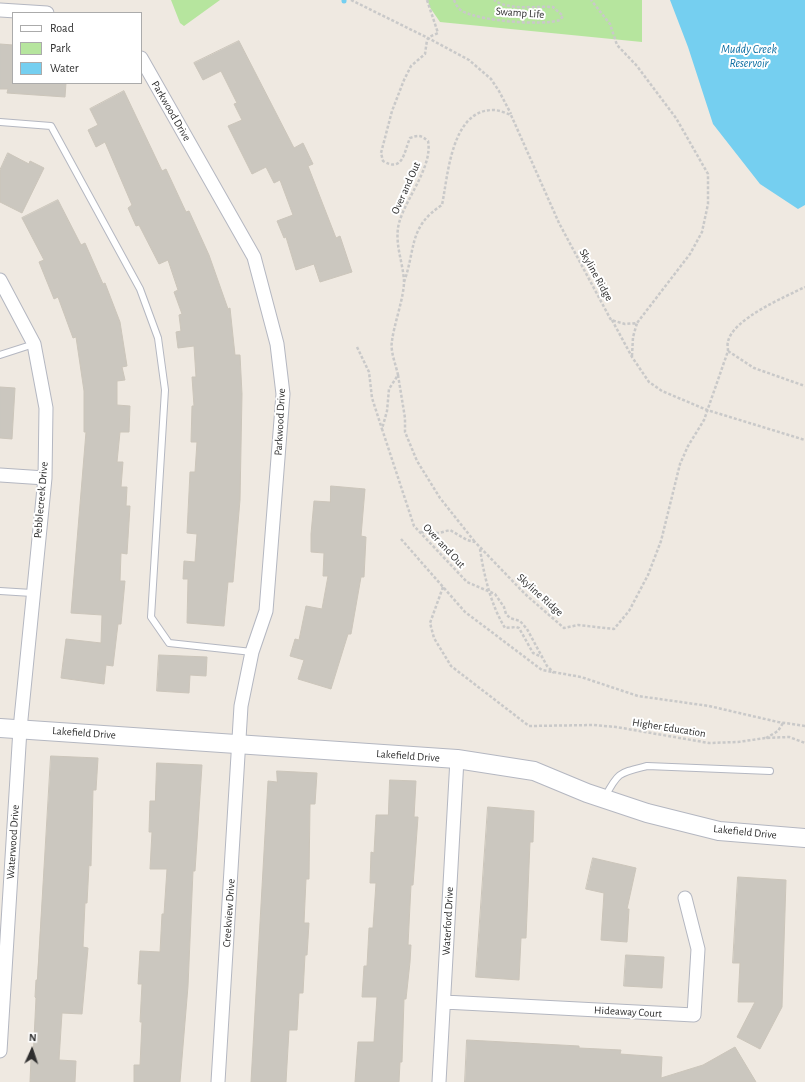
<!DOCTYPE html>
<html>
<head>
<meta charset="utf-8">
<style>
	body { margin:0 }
	#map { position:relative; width:805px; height:1082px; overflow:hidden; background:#efe9e1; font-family:"Alegreya Sans",sans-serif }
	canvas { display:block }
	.legend { position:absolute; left:12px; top:12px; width:130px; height:72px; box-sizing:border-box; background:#fff; border:1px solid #ababab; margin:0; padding:5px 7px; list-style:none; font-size:12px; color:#2e2e2e }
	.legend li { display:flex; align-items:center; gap:8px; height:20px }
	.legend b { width:20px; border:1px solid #ababab }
	.north { position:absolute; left:12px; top:1030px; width:40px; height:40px; -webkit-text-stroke:3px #fff; paint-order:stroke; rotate:3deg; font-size:11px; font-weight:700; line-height:16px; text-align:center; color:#2e2e2e }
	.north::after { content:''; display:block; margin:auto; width:14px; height:18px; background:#2e2e2e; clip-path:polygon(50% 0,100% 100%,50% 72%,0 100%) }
</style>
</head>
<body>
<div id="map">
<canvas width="805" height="1082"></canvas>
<ul class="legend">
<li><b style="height:5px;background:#fff"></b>Road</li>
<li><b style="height:11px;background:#b6e59e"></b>Park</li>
<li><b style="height:11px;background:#75cff0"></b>Water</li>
</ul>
<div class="north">N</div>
</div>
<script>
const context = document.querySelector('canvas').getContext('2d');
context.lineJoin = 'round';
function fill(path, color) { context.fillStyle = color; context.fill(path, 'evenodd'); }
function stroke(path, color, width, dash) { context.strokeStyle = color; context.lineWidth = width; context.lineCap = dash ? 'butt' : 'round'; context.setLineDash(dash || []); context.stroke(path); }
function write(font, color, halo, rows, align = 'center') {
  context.font = font + ' "Alegreya Sans",sans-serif'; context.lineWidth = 4; context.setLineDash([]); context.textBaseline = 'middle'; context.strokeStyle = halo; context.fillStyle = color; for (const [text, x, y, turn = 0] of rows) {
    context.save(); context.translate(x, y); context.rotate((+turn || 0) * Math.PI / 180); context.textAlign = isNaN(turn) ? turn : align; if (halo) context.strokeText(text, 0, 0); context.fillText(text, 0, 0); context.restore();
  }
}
fill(new Path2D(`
	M171,0H220L184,26L180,23Z
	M428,0H642V42L440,22L429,6Z`), '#b6e59e');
fill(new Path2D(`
	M670,0H805V205L798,209L760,184L713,124L688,47Z`), '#75cff0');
stroke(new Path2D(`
	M344,1V0`), '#75cff0', 5);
const building = new Path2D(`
	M239,41L294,148L303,143L313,164L308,166L336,238L340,236L352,272L320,282L314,264L296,270L286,237L284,238L277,221L293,215L280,180L274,183L266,167L252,174L228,126L242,120L234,104L237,103L221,71L203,80L194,63Z
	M0,44L13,45V83H66L65,97L7,93L8,89H0Z
	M124,91L162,171L166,169L186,212L189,211L209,255L228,309L230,308L235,355H240L242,394L240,500L233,582H228L224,626L187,623L188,579H183L184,561L195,562L197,534L187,533L190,472H195L197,442H191L192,406H194L192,377H196L194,346L178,348L176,332L181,331L179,315L182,314L174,292L178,290L168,260L159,264L139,225L136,226L128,208L132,205L105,142L96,147L88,130L98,125L90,109Z
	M8,153L29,164L30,161L44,168L22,213L0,202V170Z
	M58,200L81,245L85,243L103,284L105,283L120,322L127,366L122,367L125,380L117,381V405L130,406L129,432H120L117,462H123L121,487H127L126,506H130L127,554L121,553L120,581H125L121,624H118L113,666L106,665L104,684L61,678L66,639L101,643L102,615L71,613L86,432H84V391L76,337L73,338L58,297L54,299L39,262L44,260L22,218Z
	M0,387L15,388L12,439L0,438Z
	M331,486L365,489L361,536L366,537L364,577H361L351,634H348L331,689L298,679L304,660L290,656L295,639L299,640L306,606L322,609L328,576H323L324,553L311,552V534L314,501L330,502Z
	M159,655L207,657L206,676L190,675L189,693L157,691Z
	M51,756L98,758L96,790H93L91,866L89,865L87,903H85L83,947L88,948L82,1014L62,1013L59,1060L76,1061L75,1082H30L31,1059H33L36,998L35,997L36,980H37Z
	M157,763L202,765L195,871H193L188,986L180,1082H134V1065H140L142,1022H140L142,984H138L140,951L160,952L162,914H164L167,869H150L152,832H149L150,801H155Z
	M277,771L317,773L315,804H310L309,879H306L304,923H309L307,955H305L303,993H299L297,1030H289L286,1082H251L268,781L277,782Z
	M390,780L416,781L414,817H418L413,885H411L408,945H411L410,962L406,999H404L402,1062H400L399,1082H355L358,1042H374L377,997H362L364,966H367L369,928H373L376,883H370L371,852L374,853L376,815H388Z
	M488,807L534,811L533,842H530L526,938H521L519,980L476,977Z
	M593,858L636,868L627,909H629L627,942L601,940L604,893L586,889Z
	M738,877L786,880L782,1007L760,1049L737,1037L755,1002H738L740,963H733Z
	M626,955L664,957L662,988L624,986Z
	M467,1040L579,1046V1048L621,1050L620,1054L662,1057L661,1078L703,1065L735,1047L756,1082H465Z`);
fill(building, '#cbc7bf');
stroke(building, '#cbc5ba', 1);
const lane = new Path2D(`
	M0,122L51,126L140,289L158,338L165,390L151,617L169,643L252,652
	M0,355L34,344
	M0,591L32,593
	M605,797C618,772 619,773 647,766L770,771`);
const street = new Path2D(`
	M0,10L47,13
	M141,58L254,257L277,344L283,394L266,611L252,652L241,706L218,1082
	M0,280L34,344L46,408L45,478L20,729L0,1051
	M0,475L45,478
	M444,1002L694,1015L698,949L685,898
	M439,1082L457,759`);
const secondary = new Path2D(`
	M0,728L457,759L534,771L587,793L647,813L719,831L805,838`);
stroke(lane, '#b4b7c1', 8);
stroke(street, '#b4b7c1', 15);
stroke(secondary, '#b4b7c1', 20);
stroke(new Path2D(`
	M351,0L428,38L469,60L491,79L499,91L511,114
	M427,0L438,33L429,37L427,40L425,54L411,66L404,80L392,111L381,153L383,161C403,173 404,152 410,138C418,135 421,135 428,141C433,166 406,198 399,223C394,243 403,262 404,281C404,298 394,324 392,341C390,351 396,365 398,375L389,389L387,411L382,429L414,526L467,582L495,594L504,607L506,614L510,618L520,621L527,629L547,666L554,673
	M454,0C456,5 458,9 464,12C483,21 541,26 560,20L563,16L553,7C535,6 510,11 494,0
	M404,282C416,249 408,227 442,205C448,176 451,110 493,110C499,110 506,113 511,115L559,223L611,320L625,324L637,323L690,254L702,232L708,204V174L676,118L637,66L617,45L610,24L591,0
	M612,320L632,357L649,382L662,391L707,410L805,440
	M357,347L369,372L372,398L382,429
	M728,351C728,348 727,344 728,342C732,319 785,297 805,287
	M632,356L633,337L637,323
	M398,375L405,418V432L417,461L440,498L475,542
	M421,532L439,533L450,530L467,540L475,542L525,594L564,628L578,625L614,629L629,611L648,575L661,541L680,464L688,446L704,420L728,351L754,368L805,386
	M401,539L465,612L542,670L581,677L638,696L709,706L778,722L805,726
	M480,549C484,576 491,605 505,628L516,627L519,628L533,653L542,657
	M443,587L430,623L434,638L451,666L529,726L594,725L616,727L709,743L738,742L765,738L789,737L805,743
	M766,738L778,731L783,723`), '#c9c9c9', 2.5, [3, 2]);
stroke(lane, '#fff', 6);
stroke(street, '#fff', 13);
stroke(secondary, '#fff', 18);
write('11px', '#2e2e2e', '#fff', [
	["Swamp Life",520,13,4],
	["Parkwood Drive",171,111,60],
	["Over and Out",406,188,-66],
	["Skyline Ridge",596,275,61],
	["Parkwood Drive",280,422,-87],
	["Pebblecreek Drive",41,500,-85],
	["Over and Out",444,546,47],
	["Skyline Ridge",540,595,42],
	["Higher Education",669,728,9],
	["Lakefield Drive",84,733,4],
	["Lakefield Drive",408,756,4],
	["Lakefield Drive",745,832,6],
	["Waterwood Drive",13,842,-86],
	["Creekview Drive",229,913,-86],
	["Waterford Drive",448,921,-87],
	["Hideaway Court",628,1012,3]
]);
write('italic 12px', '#0d6fa3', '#fff', [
	["Muddy Creek",749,49],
	["Reservoir",749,63]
]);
</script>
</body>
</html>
